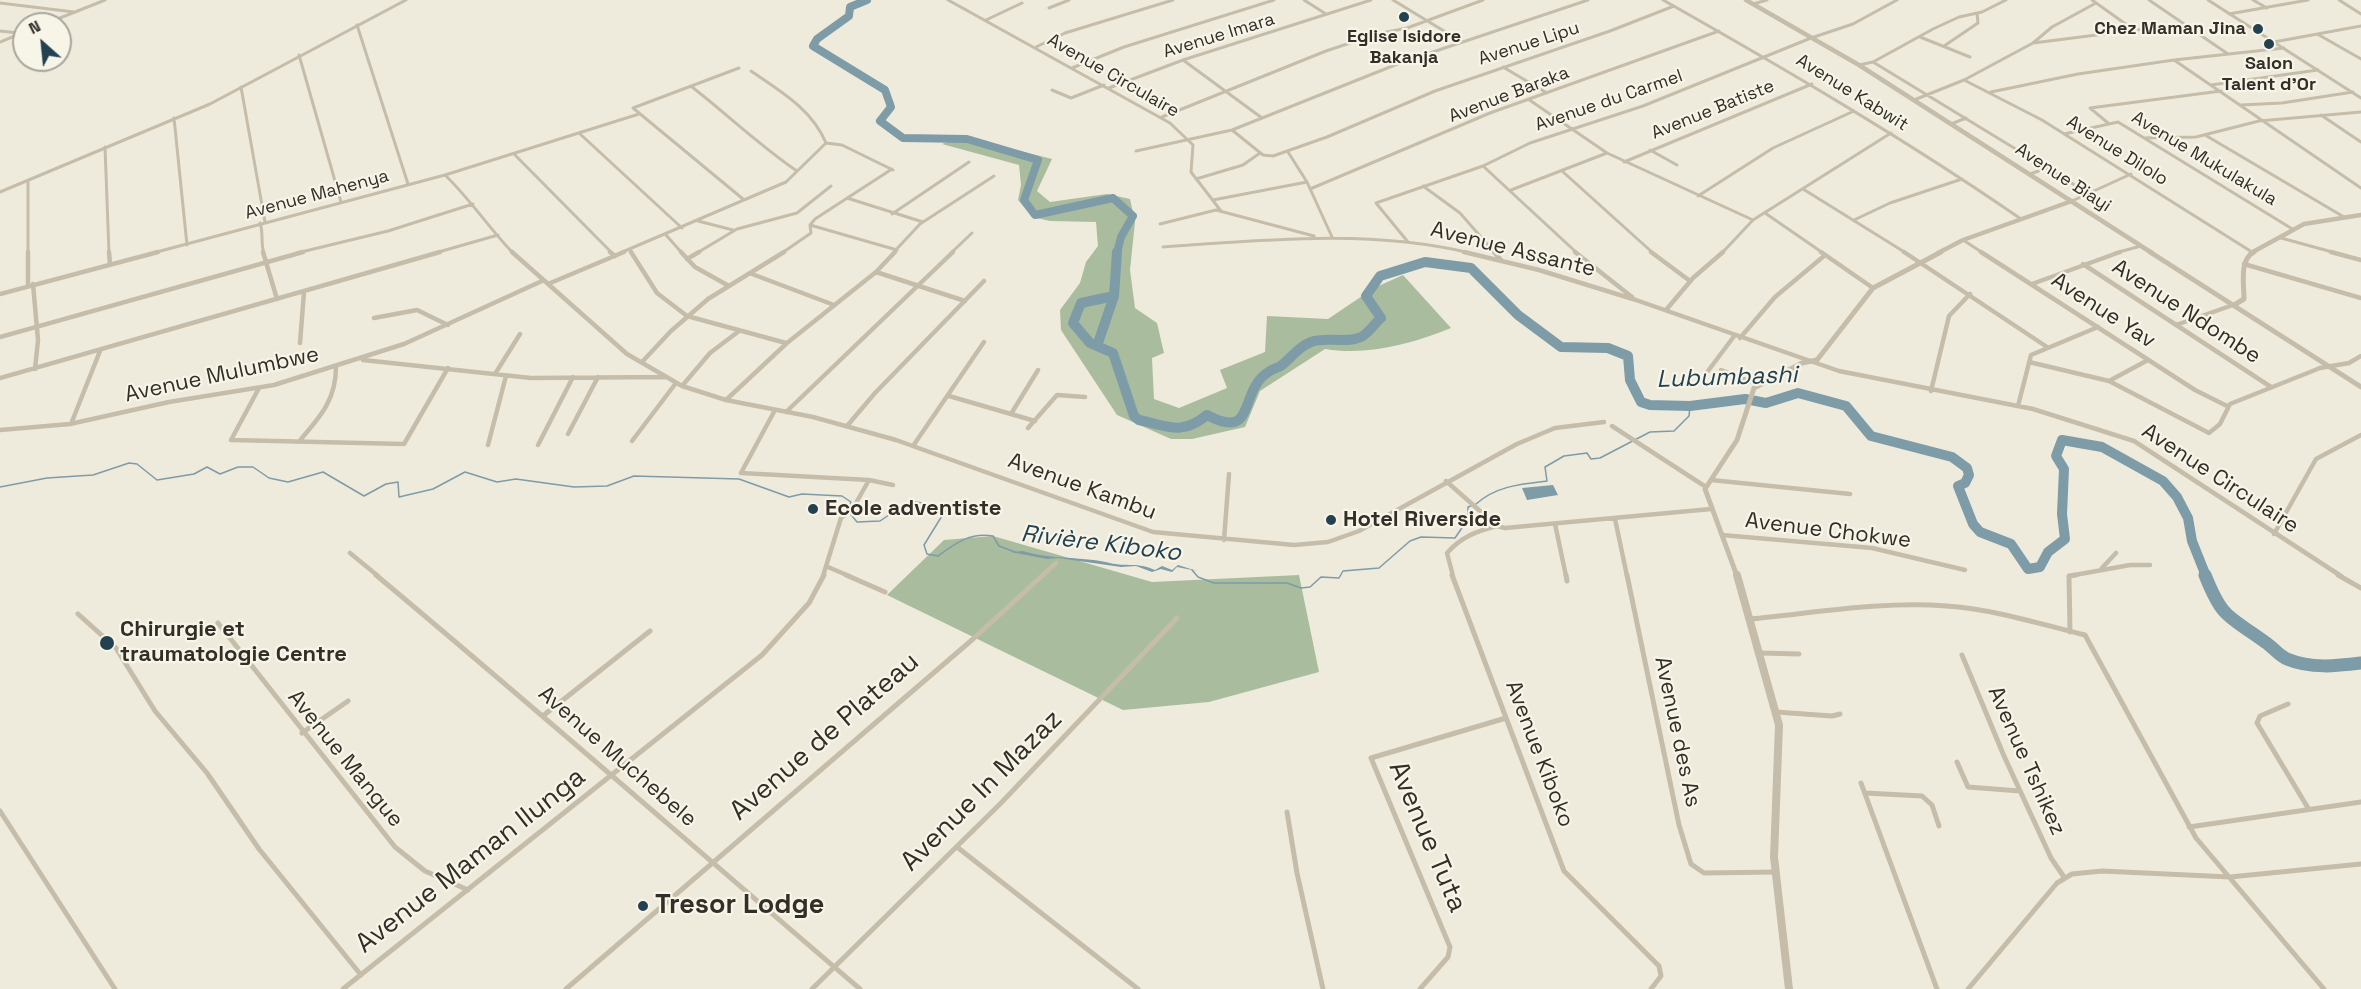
<!DOCTYPE html>
<html>
<head>
<meta charset="utf-8">
<style>
	body { margin:0 }
	#map { position:relative; width:2361px; height:989px; overflow:hidden; background:#efebdc; font-family:"Space Grotesk",sans-serif }
	canvas { display:block }
	.north { position:absolute; left:12px; top:12px; width:60px; height:60px; box-sizing:border-box; background:#f7f4e8; border:2px solid #a9a59b; border-radius:50%; rotate:333deg; font-size:16px; font-weight:700; line-height:24px; text-align:center; color:#332f28 }
	.north::after { content:''; display:block; margin:auto; width:21px; height:27px; background:#234150; clip-path:polygon(50% 0,100% 100%,50% 72%,0 100%) }
</style>
</head>
<body>
<div id="map">
<canvas width="2361" height="989"></canvas>
<div class="north">N</div>
</div>
<script>
const context = document.querySelector('canvas').getContext('2d');
context.lineJoin = 'round';
function fill(path, color) { context.fillStyle = color; context.fill(path, 'evenodd'); }
function stroke(path, color, width, dash) { context.strokeStyle = color; context.lineWidth = width; context.lineCap = dash ? 'butt' : 'round'; context.setLineDash(dash || []); context.stroke(path); }
function write(font, color, halo, rows, align = 'center') {
  context.font = font + ' "Space Grotesk",sans-serif'; context.lineWidth = 4.5; context.setLineDash([]); context.textBaseline = 'middle'; context.strokeStyle = halo; context.fillStyle = color; for (const [text, x, y, turn = 0] of rows) {
    context.save(); context.translate(x, y); context.rotate((+turn || 0) * Math.PI / 180); context.textAlign = isNaN(turn) ? turn : align; if (halo) context.strokeText(text, 0, 0); context.fillText(text, 0, 0); context.restore();
  }
}
fill(new Path2D(`
	M961,136L1052,159L1037,191L1050,202L1107,194L1130,199L1135,222L1130,270L1135,308L1157,323L1164,353L1152,358L1154,399L1179,408L1227,388L1220,370L1265,352L1267,316L1328,319L1374,288L1403,275L1451,328C1411,344 1368,356 1325,349L1260,391L1245,427L1192,439H1171L1117,415L1061,330L1060,310L1080,283L1086,262L1098,246L1096,222L1050,221L1032,217L1018,200L1021,185L1019,165L942,144Z
	M993,536L1152,582L1299,575L1319,672L1209,702L1123,710L887,595L944,540Z`), '#aabc9e');
fill(new Path2D(`
	M1553,485L1558,495L1527,500L1522,488Z
	M1023,551C1050,560 1081,556 1110,563C1126,567 1138,562 1155,570L1162,566L1172,570L1178,565L1197,571L1177,567L1172,572L1161,569L1152,572L1136,566L1121,567L1058,558L1047,559L1011,552Z`), '#7e9ba8');
stroke(new Path2D(`
	M0,487L47,478L93,475L129,463L137,464L157,480L194,474L207,467L220,474L238,467H253L269,478L288,482L323,472L364,496L386,484L398,482L399,497L433,489L465,472L497,482L516,479L574,487L607,486L634,476L739,479L789,497L802,494L842,496L851,502L848,511L857,522L880,521L910,501L940,506L945,511L924,545L927,554L938,556C956,543 970,532 993,536L999,546L1015,552
	M1476,504C1496,486 1521,484 1547,481L1545,467L1564,456L1587,453L1591,459L1600,458L1650,432L1674,431L1689,416L1690,406
	M1192,570L1198,577L1214,583H1287L1301,588L1310,587L1321,577L1339,578L1343,571L1379,568L1410,541L1421,537L1455,538L1468,519V507L1471,506`), '#7e9ba8', 1.5);
stroke(new Path2D(`
	M867,0L850,7L849,16L817,39L813,46L885,90L891,107L880,121L903,138L967,139L1038,160L1024,200L1035,215L1113,198L1133,216L1121,237L1117,253`), '#7e9ba8', 8);
stroke(new Path2D(`
	M1117,252L1114,296L1081,303L1073,323L1090,343L1113,353L1134,416L1139,420C1169,426 1181,436 1207,415C1258,442 1237,390 1270,371C1274,368 1279,368 1282,365C1292,357 1298,347 1311,342C1326,336 1346,344 1361,337C1368,334 1375,323 1381,318L1366,296L1380,276L1425,262L1471,268L1518,315L1561,347L1608,348L1628,356L1630,380L1641,402L1650,405L1690,406L1745,399L1766,403L1798,393L1846,406L1871,436L1952,457L1967,468L1969,475L1965,483L1958,486L1973,524L1980,532L2011,544L2028,569L2040,567L2048,552L2065,539L2062,514L2064,469L2056,456L2062,440L2102,447L2163,481L2177,497L2188,518L2192,541L2206,576
	M1097,346L1114,296`), '#7e9ba8', 10);
stroke(new Path2D(`
	M2205,575C2223,620 2228,615 2265,642C2273,647 2279,656 2287,659C2311,669 2337,666 2361,663`), '#7e9ba8', 13);
stroke(new Path2D(`
	M948,0L1170,123L1193,145L1191,172L1221,211
	M1304,0L1326,14
	M1393,0L1462,42
	M1663,0C1785,69 1905,139 2021,219
	M2092,0L2134,30
	M2149,0L2228,54
	M2208,0L2361,98
	M2253,0L2267,8
	M2339,0L2361,14
	M0,3L74,12
	M1753,4L1767,0
	M1049,8L1069,0
	M2229,14L2308,0
	M986,20L1022,3
	M45,24L105,0
	M357,25L408,184
	M0,31L19,33
	M2319,35L2361,59
	M1920,37L1970,57
	M0,42L24,32
	M2274,42L2361,26
	M2033,43L2052,27L2096,3
	M1944,46L1978,23L1977,13
	M1036,47L1065,33L1173,0
	M2284,48L2174,60L2361,188
	M299,55L341,202
	M1183,60L1262,118
	M1873,62L2078,187
	M1859,65L1873,62L1933,29L1959,17L1982,12L2006,0
	M1503,67L1547,93
	M739,68L633,108L743,199
	M1072,68L1124,47L1274,0
	M751,71C780,91 812,109 826,143
	M1964,80L2042,120L2252,252
	M2211,85L2318,70
	M241,87L265,222
	M692,87C728,115 760,146 797,171
	M1109,88L1183,60L1371,0
	M1052,90L1071,98L1104,85
	M1991,92L2078,74L2174,60
	M1528,99L1607,153L1753,220
	M1914,100L1964,80L2033,43L2184,24
	M2241,105L2282,103L2353,92
	M2321,115L2361,142
	M1162,117L1326,51L1377,34L1407,28L1483,0
	M174,118L187,245
	M2108,123L2090,108L2221,91
	M1951,124L1966,118
	M1232,130L1263,155L1273,156L1327,137L1435,91L1610,31L1674,6
	M579,133L682,228
	M2064,134L2118,122L2294,230
	M2205,135L2344,217
	M2144,138L2196,137L2259,121L2361,112
	M105,147L109,253
	M1650,150L1677,165
	M1136,151L1232,130L1400,63L1588,0
	M1288,152L1307,182L1332,237
	M514,154L612,253
	M1624,162L1812,84
	M1483,166L1577,253
	M1562,171L1653,253
	M2030,174L2047,168
	M445,175C470,199 489,228 513,253
	M1196,179L1243,165L1260,153
	M28,180V253
	M1423,186L1460,213L1495,253
	M1310,189L1490,113L1719,31
	M1803,189L1906,253
	M1511,190L1607,153
	M0,192L210,104L406,0
	M1698,196L1773,148L1854,111
	M847,198L923,222
	M1213,200L1307,182
	M2072,201L2131,174
	M1765,213L1823,253
	M892,214L969,162
	M1854,220L1890,203L1962,179
	M698,221L733,230
	M260,223C264,234 260,242 264,253
	M1160,224L1216,210L1314,236
	M810,225L897,250
	M666,235L682,253
	M2281,238L2336,253
	M1963,240L1983,253
	M1408,242L1376,203L1483,166L1530,143L1643,106L1811,38L1853,24L1897,0
	M1163,247C1265,240 1370,229 1470,253
	M630,250L632,253
	M153,253L445,175L639,114
	M297,253L388,231L473,204
	M435,253L498,235
	M620,253L786,182L826,143L842,145L893,170
	M697,253L737,229L797,213L831,186
	M782,253L811,233L810,225L815,219L892,169
	M893,253L920,224L994,176
	M951,253L972,233
	M1722,253L1753,220L1891,133
	M2115,253L2141,246`), '#c5bda9', 3);
stroke(new Path2D(`
	M28,252V285
	M109,252L110,265
	M263,252L277,299
	M512,252L627,354L682,386L726,400L813,417L896,440L1153,532L1294,545L1328,542L1359,531L1517,444L1555,428L1604,422
	M610,252L615,256
	M631,252L657,293L687,316L786,343
	M681,252L695,267L729,286
	M1464,252L1539,270L1636,300L1839,371L2033,409L2134,441L2341,576
	M1494,252L1501,260
	M1575,252L1632,297
	M1651,252L1690,281
	M1821,252L1873,288
	M1904,252L2047,347
	M1981,252L2195,390L2227,406
	M2331,252L2361,260
	M687,259L699,252
	M2083,264L2271,387
	M2244,264L2361,298
	M876,272L965,301
	M752,274L834,305
	M33,284L38,340L35,369
	M548,284L624,252
	M2032,284L2120,252
	M0,294L158,252
	M1666,310L1693,278L1723,252
	M374,318L417,310L448,325
	M2176,325L2233,305
	M0,337L303,252
	M1740,338L1775,297L1824,256
	M300,343L304,292
	M363,360L531,378L666,377
	M642,362L671,331L708,299L784,252
	M2029,362L2109,381L2209,433L2220,424L2230,404L2320,368L2349,363L2361,356
	M1721,370L1759,385
	M1708,371L1735,335
	M495,374L520,334
	M0,378L440,252
	M2109,381L2148,360
	M682,386L710,353L739,331
	M259,388L231,440L404,444L448,368
	M1931,391L1949,316L1970,294
	M949,396L1035,421
	M726,400L787,343L876,272L895,252
	M2018,406L2031,355L2098,327
	M775,410L741,473L869,480L893,485
	M786,412L953,252
	M1011,414L1038,370
	M71,424L100,351
	M847,426L875,393L984,281
	M1612,426L1706,487
	M1028,428L1057,395L1085,397
	M0,430L70,424L169,402L274,385L404,344L542,281
	M568,434L598,377
	M301,439C321,416 336,399 336,367
	M632,441L676,383
	M488,445L506,376
	M538,445L573,377
	M913,446L984,342
	M1711,480L1850,494
	M1446,481L1497,526L1505,528L1711,509
	M1615,519L1627,576
	M1555,524L1566,576
	M2274,534L2316,459L2361,435
	M1722,535L1872,548L1965,570
	M1224,540L1229,474
	M350,553L378,576
	M828,567L849,576
	M2102,568L2116,553
	M823,576L841,518L852,510L869,480
	M1042,576L1056,563
	M1453,576L1447,553C1461,537 1477,531 1497,526
	M2069,576L2130,565H2150`), '#c5bda9', 4.5);
stroke(new Path2D(`
	M376,575C539,711 698,851 860,989
	M846,575L885,592
	M1452,575L1564,871L1659,966L1661,976L1651,989
	M1566,575L1567,581
	M1627,575L1679,825L1691,864L1704,873L1776,872
	M2338,575L2361,588
	M78,614L116,648L155,711L207,773L259,849L361,975
	M1750,619C1814,613 1882,601 1946,606C1993,609 2040,624 2085,635L2196,838L2324,989
	M218,623L395,847L425,871L468,890
	M2070,632L2069,576L2076,575
	M1760,653L1799,654
	M1962,655L2004,756L2051,858L2064,877
	M2288,704L2260,716L2257,723L2308,808
	M1776,712L1832,716L1840,714
	M544,715L650,631
	M302,733L348,701
	M1957,762L1968,787L2020,791
	M1861,783L1937,989
	M1865,793L1922,796L1932,805L1939,826
	M0,811L115,989
	M1287,812L1297,873L1323,989
	M2189,827L2361,802
	M957,847L1138,989
	M343,989L762,655L809,603L824,575
	M566,989L973,639L1043,575
	M812,989L1001,803L1177,618
	M1420,989L1448,957L1450,947L1371,758L1506,718
	M1968,989L2057,883L2072,874L2102,871L2230,877L2361,864`), '#c5bda9', 5);
stroke(new Path2D(`
	M1746,0L1859,65L2152,253
	M1938,253L1963,240L2072,201
	M2251,253L2304,224L2361,215`), '#c5bda9', 4.5);
stroke(new Path2D(`
	M2150,252L2361,387
	M2234,305L2244,299C2244,284 2239,260 2254,252
	M1737,576L1705,489L1737,440L1754,388L1802,363L1817,360L1873,288L1941,252`), '#c5bda9', 5);
stroke(new Path2D(`
	M1737,575L1779,725L1774,857L1789,989`), '#c5bda9', 8);
for (const [x, y, r, color] of [
	[1404,17,6,"#234150"],
	[2258,29,6,"#234150"],
	[2269,44,6,"#234150"],
	[813,509,6,"#234150"],
	[1331,520,6,"#234150"],
	[107,643,8,"#234150"],
	[643,906,6,"#234150"]
]) { const dot = new Path2D(); dot.arc(x, y, r, 0, 2 * Math.PI); context.fillStyle = color; context.fill(dot); stroke(dot, '#f7f4e8', 2); }
write('bold 18px', '#332f28', '#f7f4e8', [
	["Chez Maman Jina",2246,29,"right"],
	["Eglise Isidore",1404,37],
	["Bakanja",1404,58],
	["Salon",2269,64],
	["Talent d'Or",2269,85]
]);
write('18px', '#332f28', '#f7f4e8', [
	["Avenue Imara",1219,36,-17],
	["Avenue Lipu",1529,44,-18],
	["Avenue Circulaire",1113,76,30],
	["Avenue Kabwit",1852,93,32],
	["Avenue Baraka",1509,95,-21],
	["Avenue du Carmel",1609,101,-19],
	["Avenue Batiste",1713,110,-22],
	["Avenue Dilolo",2117,151,32],
	["Avenue Mukulakula",2204,159,31],
	["Avenue Biayi",2063,178,33],
	["Avenue Mahenya",317,195,-15]
]);
write('22px', '#332f28', '#f7f4e8', [
	["Avenue Assante",1513,250,14],
	["Avenue Yav",2103,311,33],
	["Avenue Ndombe",2186,312,33],
	["Avenue Mulumbwe",222,375,-12],
	["Avenue Circulaire",2220,479,33],
	["Avenue Kambu",1082,487,20],
	["Avenue Chokwe",1828,531,7],
	["Avenue des As",1677,732,78],
	["Avenue Kiboko",1539,754,69],
	["Avenue Muchebele",617,757,41],
	["Avenue Mangue",345,759,51],
	["Avenue Tshikez",2026,761,66]
]);
write('bold 22px', '#332f28', '#f7f4e8', [
	["Ecole adventiste",825,509],
	["Hotel Riverside",1343,520],
	["Chirurgie et",120,630],
	["traumatologie Centre",120,655]
], 'left');
write('italic 24px', '#234150', '#f7f4e8', [
	["Lubumbashi",1727,378,-2],
	["Rivière Kiboko",1101,544,7]
]);
write('27px', '#332f28', '#f7f4e8', [
	["Avenue de Plateau",825,737,-41],
	["Avenue In Mazaz",982,791,-45],
	["Avenue Tuta",1427,837,67],
	["Avenue Maman Ilunga",471,861,-38]
]);
write('bold 27px', '#332f28', '#f7f4e8', [
	["Tresor Lodge",655,906]
], 'left');
</script>
</body>
</html>
